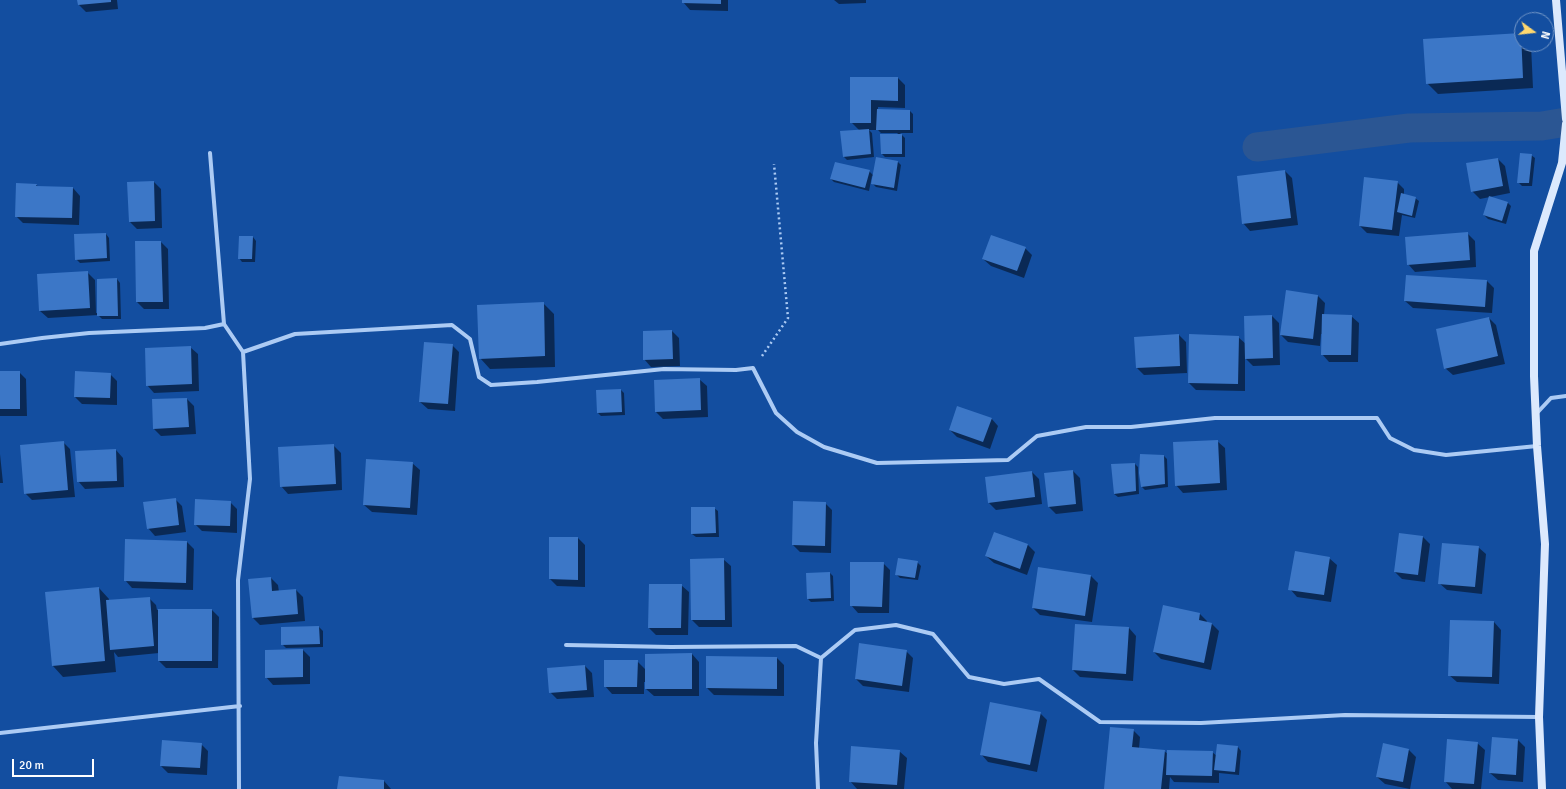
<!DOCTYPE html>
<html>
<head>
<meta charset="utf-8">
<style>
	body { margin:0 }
	#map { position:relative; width:1566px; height:789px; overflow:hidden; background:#134ea0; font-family:Signika,sans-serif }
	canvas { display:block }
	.north { position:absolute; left:1514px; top:12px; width:40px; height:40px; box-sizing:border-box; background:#134ea0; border:1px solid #7195c6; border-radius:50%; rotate:105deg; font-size:11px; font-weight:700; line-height:16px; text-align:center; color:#fff }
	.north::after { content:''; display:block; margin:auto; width:14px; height:18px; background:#ffd86f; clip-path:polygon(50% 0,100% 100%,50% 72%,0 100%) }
	.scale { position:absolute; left:12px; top:759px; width:82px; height:18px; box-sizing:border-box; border:2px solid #fff; border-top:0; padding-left:5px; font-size:12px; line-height:14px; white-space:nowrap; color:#fff; -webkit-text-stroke:3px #134ea0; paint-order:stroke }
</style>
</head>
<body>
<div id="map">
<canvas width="1566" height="789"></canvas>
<div class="north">N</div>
<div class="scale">20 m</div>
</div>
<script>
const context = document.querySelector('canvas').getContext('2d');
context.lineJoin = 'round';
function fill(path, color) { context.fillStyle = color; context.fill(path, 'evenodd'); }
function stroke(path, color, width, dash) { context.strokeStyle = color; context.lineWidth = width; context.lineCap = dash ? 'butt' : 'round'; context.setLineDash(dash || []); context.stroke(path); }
fill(new Path2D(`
	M78,0H117L118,9L86,12L78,4Z
	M683,0H728V11L690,10L683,2Z
	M834,0H866V3L839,4Z
	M1520,34L1522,36V44L1531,45L1533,88L1438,94L1427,83Z
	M851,78H898L905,85V108L878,107V110L910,111L913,114V133H900L905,138V157H885L882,154L898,133H881L878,130H869L872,133L874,157L847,160L843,156L859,130L851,122Z
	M1531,155L1535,158L1532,186H1522L1518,182Z
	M1498,159L1505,166L1510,193L1480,199L1472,191Z
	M898,162L901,165L897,191L876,187L873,184L874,177L872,176L869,191L834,182L831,179L869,171L874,176Z
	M1285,171L1292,178L1298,225L1250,231L1243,223Z
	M154,182L161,189L162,228L137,229L130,222Z
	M1397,182L1404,189V195L1415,198L1419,201L1415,218L1402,215L1399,236L1367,233L1360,226Z
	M36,185L39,187L73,188L80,196L79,225L23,223L16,216Z
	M1490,197L1508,203L1511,206L1506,224L1488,219L1484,215Z
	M1467,233L1475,241L1476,267L1415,272L1408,264Z
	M106,234L109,238L110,261L80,263L76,259Z
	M253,237L256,241L255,262H242L239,258Z
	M161,242L168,249L169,309H144L137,302Z
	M1025,248L1032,255L1024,278L991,266L983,259Z
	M87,272L95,280L96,313H98L117,279L120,283L121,319H102L98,315L48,318L40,311Z
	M1487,281L1494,288L1492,313L1413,308L1405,301Z
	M1318,296L1325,303L1324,315L1351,316L1359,323L1358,362H1329L1322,354L1323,334H1321L1320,346L1288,342L1281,335Z
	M543,303L554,314L555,367L490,369L480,358Z
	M1272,316L1279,323L1280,365L1253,366L1245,358V391L1196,390L1189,383L1238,337L1246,344Z
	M1489,318L1496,325L1505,364L1453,375L1445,368Z
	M672,331L679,338L680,366L651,367L644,359V332Z
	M1179,335L1186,342L1187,373L1144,375L1137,368Z
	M452,345L459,352L455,411L428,409L420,402Z
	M190,347L198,354L199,391L154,393L147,385Z
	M0,372H19L26,379L27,416H0Z
	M110,374L117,381V405L82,404L75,397Z
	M699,379L707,386L708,417L663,419L656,412Z
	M621,390L624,393L625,415L601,416L598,413Z
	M187,399L194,406L196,434L161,436L154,429L153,400Z
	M991,418L998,426L990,449L957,437L950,430Z
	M1217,441L1225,448L1227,490L1183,493L1176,485Z
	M63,442L70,449L75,497L32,500L25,493Z
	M333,445L341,453L342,490L288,494L281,486Z
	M116,450L123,458L124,487L85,489L78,481Z
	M0,454L3,483H0Z
	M1164,456L1167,459L1168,487L1145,490L1142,487Z
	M412,463L420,470L417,515L372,512L364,505Z
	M1135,464L1138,467L1139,494L1118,497L1114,494Z
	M1073,471L1080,478L1083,511L1056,514L1049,507L1045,474Z
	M1032,472L1039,479L1042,504L996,510L989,503Z
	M175,499L182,506L186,532L155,536L148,528Z
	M230,502L237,509V533L202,531L195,524Z
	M825,503L832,510L831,553L800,552L793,545Z
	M714,508L718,511L719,537H696L692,534Z
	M994,533L1028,545L1035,552L1027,575L994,563L986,556Z
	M1423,537L1430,544L1425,582L1402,579L1395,572Z
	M550,538H578L585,545V587L557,586L550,579Z
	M187,542L194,549L193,590L132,588L125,580Z
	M1478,547L1486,554L1482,594L1447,590L1439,583Z
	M1329,558L1337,565L1331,602L1297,597L1290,589Z
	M723,559L731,566L732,627H699L692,620Z
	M917,562L921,566L918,580L900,578L896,574Z
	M883,563L890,570L889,613H858L851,605Z
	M830,573L833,576L834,601L811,602L808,599Z
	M1091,576L1098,583L1092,622L1040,615L1033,608Z
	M271,578L278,585L279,592L296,590L303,597L305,621L260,625L253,618Z
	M681,585L689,592L688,635H656L649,628Z
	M99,588L109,599V601L149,598L156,605L157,610H212L219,617L218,668H166L159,661V653L118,657L114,652L116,672L63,677L53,666L46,593Z
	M1200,614L1207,621L1206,623L1212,624L1219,631L1211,670L1161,659L1154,652Z
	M1494,622L1501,630L1499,684L1457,682L1449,675Z
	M319,627L323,631V647L286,648L282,644Z
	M1129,628L1136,636L1133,681L1080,677L1073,670Z
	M303,650L310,657V684L273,685L266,677Z
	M906,651L913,658L909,692L863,686L856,679Z
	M692,654L699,662V696H654L646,689V682H644V694H612L605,686L637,661L646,670V655Z
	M777,658L784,665V696L714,695L707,688Z
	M585,666L592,673L594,697L557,699L550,692Z
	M1040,713L1047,720L1037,772L988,762L981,754Z
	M1133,730L1140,737L1139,749L1164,751L1168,754L1212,752L1217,756L1238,747L1241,751L1239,775L1219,773V783L1174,782L1170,777L1169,789H1106Z
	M1518,740L1525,747L1523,782L1498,780L1490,773Z
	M1477,743L1485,750L1481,789H1452L1445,781Z
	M201,744L208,751L207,775L168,773L161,766Z
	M1383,745L1409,750L1416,757L1410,789L1385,784L1377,777Z
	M899,751L907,758L904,789H857L850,781Z
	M384,781L391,789H338Z`), '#0007');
stroke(new Path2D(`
	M1257,147L1409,128L1542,126L1566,122`), '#2b5693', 29);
fill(new Path2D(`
	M77,0H111V2L78,5Z
	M682,0H721V4L682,3Z
	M1521,33L1523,78L1426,84L1423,39Z
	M850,77H898V101L871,100V123H850Z
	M877,109L910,110V130H876Z
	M869,129L871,154L843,157L840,131Z
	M880,134H902V154H881Z
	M1520,153L1532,154L1529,183H1517Z
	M876,157L898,161L894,188L871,184Z
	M1498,158L1503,186L1471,192L1466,163Z
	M835,162L870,170L865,188L830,179Z
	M1285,170L1291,218L1242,224L1237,176Z
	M1364,177L1398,181L1392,230L1359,226Z
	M154,181L155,221L129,222L127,182Z
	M16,183L37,184L36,186L73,187L72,218L15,217Z
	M1401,193L1416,197L1412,216L1397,212Z
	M1489,196L1508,202L1502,221L1483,215Z
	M1468,232L1470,260L1407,265L1405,237Z
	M106,233L107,258L75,260L74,234Z
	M991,235L1026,247L1017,271L982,259Z
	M239,236H253L252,259H238Z
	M135,241H161L163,302H136Z
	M88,271L90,308L39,311L37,274Z
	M1406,275L1487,280L1485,307L1404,301Z
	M117,278L118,316H97V279Z
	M1286,290L1318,295L1313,339L1280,335Z
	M544,302L545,356L479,359L477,305Z
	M1322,314L1352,315L1351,355H1321Z
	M1272,315L1273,358L1245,359L1244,316Z
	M1489,317L1498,356L1444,369L1436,329Z
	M672,330L673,359L643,360V331Z
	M1179,334L1180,366L1136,368L1134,337Z
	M1189,334L1239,336L1238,384L1188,383Z
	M424,342L453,344L448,404L419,402Z
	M191,346L192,384L146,386L145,348Z
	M0,371H20V409H0Z
	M75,371L111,373L110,398L74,397Z
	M700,378L701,410L655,412L654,380Z
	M621,389L622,412L597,413L596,390Z
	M187,398L189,427L153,429L152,399Z
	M957,406L992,418L983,442L949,430Z
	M1218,440L1220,483L1175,486L1173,442Z
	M64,441L68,490L24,494L20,445Z
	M334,444L336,484L280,487L278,447Z
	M116,449L117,481L77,482L75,451Z
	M1140,454L1164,455L1165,484L1141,487L1139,473Z
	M366,459L413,462L410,508L363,505Z
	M1135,463L1136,491L1114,494L1111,464Z
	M1073,470L1076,504L1048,507L1044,473Z
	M1032,471L1035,497L988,503L985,477Z
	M176,498L179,525L147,529L143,502Z
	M195,499L231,501L230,526L194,525Z
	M793,501L826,502L825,546L792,545Z
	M691,507H715L716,533L691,534Z
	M994,532L1028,544L1020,569L985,556Z
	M1399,533L1423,536L1418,575L1394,572Z
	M549,537H578V580L549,579Z
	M125,539L187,541L186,583L124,581Z
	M1442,543L1479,546L1475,587L1438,584Z
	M1295,551L1330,557L1324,595L1288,590Z
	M724,558L725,620H691L690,559Z
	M898,558L918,561L915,578L895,575Z
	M850,562H884L882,607L850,606Z
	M1038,567L1091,575L1085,616L1032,608Z
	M830,572L831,598L807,599L806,573Z
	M271,577L272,591L296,589L298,614L252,618L248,579Z
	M649,584H682L681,628H648Z
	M99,587L105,661L52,666L45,592Z
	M150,597L154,646L110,650L106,600Z
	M1163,605L1200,613L1199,620L1212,623L1204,663L1153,652Z
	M158,609H212V661H158Z
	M1450,620L1494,621L1492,677L1448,676Z
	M1075,624L1129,627L1126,674L1072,670Z
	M319,626L320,644L281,645V627Z
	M859,643L907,650L902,686L855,679Z
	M303,649V677L265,678V650Z
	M692,653V689H645V654Z
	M706,656L777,657V689L706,688Z
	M604,660H638L637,687H604Z
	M585,665L587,690L549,693L547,668Z
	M990,702L1041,712L1030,765L980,755Z
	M1110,727L1134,729L1132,747L1165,750L1161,789H1104Z
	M1492,737L1518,739L1516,775L1489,773Z
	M1447,739L1478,742L1474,784L1444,782Z
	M162,740L202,743L200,768L160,766Z
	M1383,743L1409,749L1403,782L1376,777Z
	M1217,744L1238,746L1235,772L1214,770Z
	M851,746L900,750L897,785L849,782Z
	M1167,750L1213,751L1212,776L1166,775Z
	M339,776L384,780V789H337Z`), '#3c77c7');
stroke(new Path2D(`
	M762,356L788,318L774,164`), '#accbf4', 2.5, [2, 3]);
stroke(new Path2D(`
	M210,153L224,324L243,352L250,479L238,580L239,789
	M0,344L42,338L89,333L205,328L224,324
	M243,352L295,334L452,325L470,339L479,377L491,385L537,382L664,369L736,370L753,368L776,413L797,432L824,447L877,463L1008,460L1037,436L1086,427H1131L1215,418H1377L1390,438L1414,450L1446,455L1537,446
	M1537,413L1551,398L1566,396
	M566,645L671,647L796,646L821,658
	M0,733L240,706
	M818,789L816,743L821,658L855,630L896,625L933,634L969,677L1004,684L1039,679L1100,722L1201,723L1345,715L1539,717`), '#accbf4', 4);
stroke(new Path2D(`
	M1556,0L1566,119
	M1542,789L1539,717L1545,544L1537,446L1534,376V251L1562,163L1566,124`), '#dce9fd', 8);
</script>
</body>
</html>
